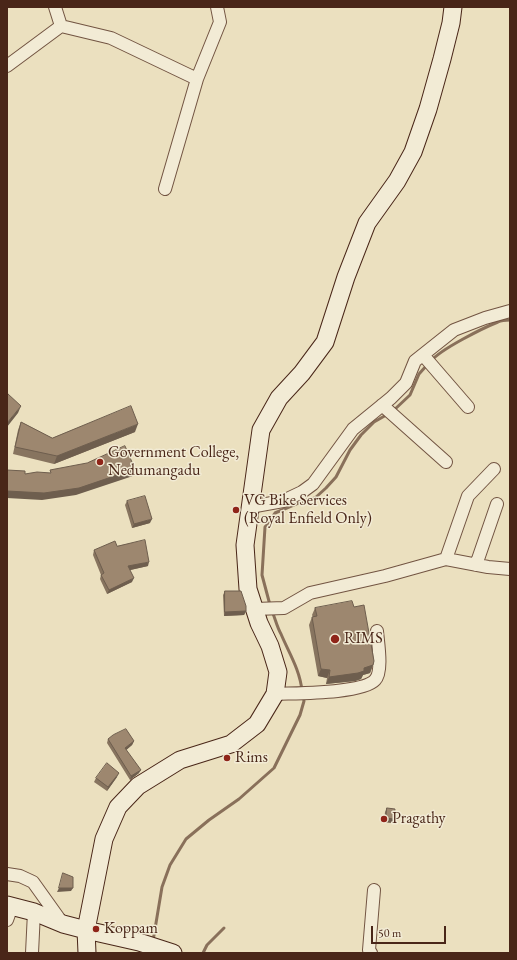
<!DOCTYPE html>
<html>
<head>
<meta charset="utf-8">
<style>
	body { margin:0 }
	#map { position:relative; width:517px; height:960px; overflow:hidden; background:#ebe0bf; font-family:"EB Garamond",serif }
	canvas { display:block }
	.frame { position:absolute; inset:0; border:8px solid #492618; pointer-events:none }
	.scale { position:absolute; left:371px; top:926px; width:75px; height:18px; box-sizing:border-box; border:2px solid #492618; border-top:0; padding-left:5px; font-size:12px; line-height:14px; white-space:nowrap; color:#492618; -webkit-text-stroke:3px #f2ebd5; paint-order:stroke }
</style>
</head>
<body>
<div id="map">
<canvas width="517" height="960"></canvas>
<div class="frame"></div>
<div class="scale">50 m</div>
</div>
<script>
const context = document.querySelector('canvas').getContext('2d');
context.lineJoin = 'round';
function stroke(path, color, width, dash) { context.strokeStyle = color; context.lineWidth = width; context.lineCap = dash ? 'butt' : 'round'; context.setLineDash(dash || []); context.stroke(path); }
function fill(path, color) { context.fillStyle = color; context.fill(path, 'evenodd'); }
function write(font, color, halo, rows, align = 'center') {
  context.font = font + ' "EB Garamond",serif'; context.lineWidth = 3; context.setLineDash([]); context.textBaseline = 'middle'; context.strokeStyle = halo; context.fillStyle = color; for (const [text, x, y, turn = 0] of rows) {
    context.save(); context.translate(x, y); context.rotate((+turn || 0) * Math.PI / 180); context.textAlign = isNaN(turn) ? turn : align; if (halo) context.strokeText(text, 0, 0); context.fillText(text, 0, 0); context.restore();
  }
}
stroke(new Path2D(`
	M431,361C441,349 483,328 498,322C502,320 506,320 510,320
	M393,411L410,395L419,374L427,365
	M270,605L262,575L265,527L275,513L303,501L315,498L326,488L336,477L350,450L361,435L374,422L388,414
	M272,611C275,618 277,627 281,634C289,653 300,670 302,691
	M153,941L162,887L170,865L186,839L209,820L239,799L274,768L300,715L304,701L303,696
	M203,953L207,945L224,928`), '#89705a', 3);
const street = new Path2D(`
	M55,7L61,26L111,38L197,79
	M7,66L61,26
	M165,189L197,79L220,22L217,7
	M423,355L468,407
	M382,405L446,462
	M250,507L283,501L302,492L313,484L353,429L391,398L406,383L415,361L454,330L485,318L510,311
	M446,559L468,496L494,469
	M476,565L497,504
	M255,609L284,608L310,593L385,576L446,559L488,567L510,569
	M275,694C294,693 362,694 375,680C383,672 378,643 377,631
	M7,874L20,876L33,882L63,924
	M7,920L12,906
	M32,953L34,912
	M371,953L369,950L374,890`);
const secondary = new Path2D(`
	M7,905L34,912L63,924L86,930L139,942L173,953
	M87,953L86,930L104,839L118,807L138,786L180,760L231,744L257,724L275,694L278,672L270,646L259,623L248,589L245,545L261,430L279,398L302,373L325,342L346,277L367,223L397,181L413,152L428,109L442,59L451,23L453,7`);
stroke(street, '#725442', 14);
stroke(secondary, '#492618', 19);
stroke(street, '#f2ebd5', 12);
stroke(secondary, '#f2ebd5', 17);
fill(new Path2D(`
	M21,422L52,438L135,432L54,464L13,454L18,430Z
	M127,501L150,523L132,528L125,505Z
	M117,546L148,566L130,570L132,582L107,594L100,579L101,575L93,555L94,550Z
	M225,591L246,611L244,615L224,616L223,595Z
	M354,607L373,665L370,673L363,675L361,679L355,681L326,684L327,678L318,676L309,625L312,617H313L312,615L315,608Z
	M108,739L134,741L132,745L126,750L139,773L130,780L107,743Z
	M117,777L107,791L94,782L96,778Z
	M387,808L393,823L384,822L385,812Z`), '#87745f');
fill(new Path2D(`
	M21,406L18,413L7,427V423Z
	M138,424L135,432L54,464L57,456Z
	M135,469L133,476L76,495L42,500L7,498V491Z
	M152,519L150,523L132,528L134,524Z
	M149,562L148,566L126,571L128,566Z
	M134,578L132,582L107,594L109,590Z
	M246,611L244,615L224,616L225,612Z
	M373,665L370,673L363,675L361,679L355,681L326,684L329,677Z
	M321,669L330,670L327,678L318,676Z
	M134,741L132,745L124,752L125,748Z
	M141,770L139,773L130,780L131,776Z
	M119,773L117,777L107,791L108,787Z
	M386,818L394,819L393,823L384,822Z
	M59,888H73L71,891L57,892Z`), '#6e5e4e');
const building = new Path2D(`
	M8,394L21,406L7,423V395Z
	M131,406L138,424L57,456L15,447L21,422L52,438Z
	M125,446L135,469L79,488L44,493L7,491V470L25,471V474L37,472L51,473L50,470L87,463Z
	M145,496L152,519L134,524L127,501Z
	M145,540L149,562L128,566L134,578L109,590L101,575L104,573L94,550L115,541L117,546Z
	M225,591H241L246,606V611L225,612Z
	M352,601L354,607L364,605L374,661L373,665L364,668V671L358,673L329,677L330,670L321,669L312,617L317,616L315,608Z
	M126,729L134,741L125,748L141,770L131,776L108,739L113,735Z
	M107,763L119,773L108,787L96,778Z
	M387,808L395,809L394,819L386,818Z
	M63,873L73,877V888H59Z`);
fill(building, '#9d876f');
stroke(building, '#6e5e4e', 1);
for (const [x, y, r, color] of [
	[100,462,4,"#8f2418"],
	[236,510,4,"#8f2418"],
	[335,639,5,"#8f2418"],
	[227,758,4,"#8f2418"],
	[384,819,4,"#8f2418"],
	[96,929,4,"#8f2418"]
]) { const dot = new Path2D(); dot.arc(x, y, r, 0, 2 * Math.PI); context.fillStyle = color; context.fill(dot); stroke(dot, '#f2ebd5', 1.5); }
write('16px', '#492618', '#f2ebd5', [
	["Government College,",108,453],
	["Nedumangadu",108,471],
	["VG Bike Services",244,501],
	["(Royal Enfield Only)",244,519],
	["RIMS",344,639],
	["Rims",235,758],
	["Pragathy",392,819],
	["Koppam",104,929]
], 'left');
</script>
</body>
</html>
